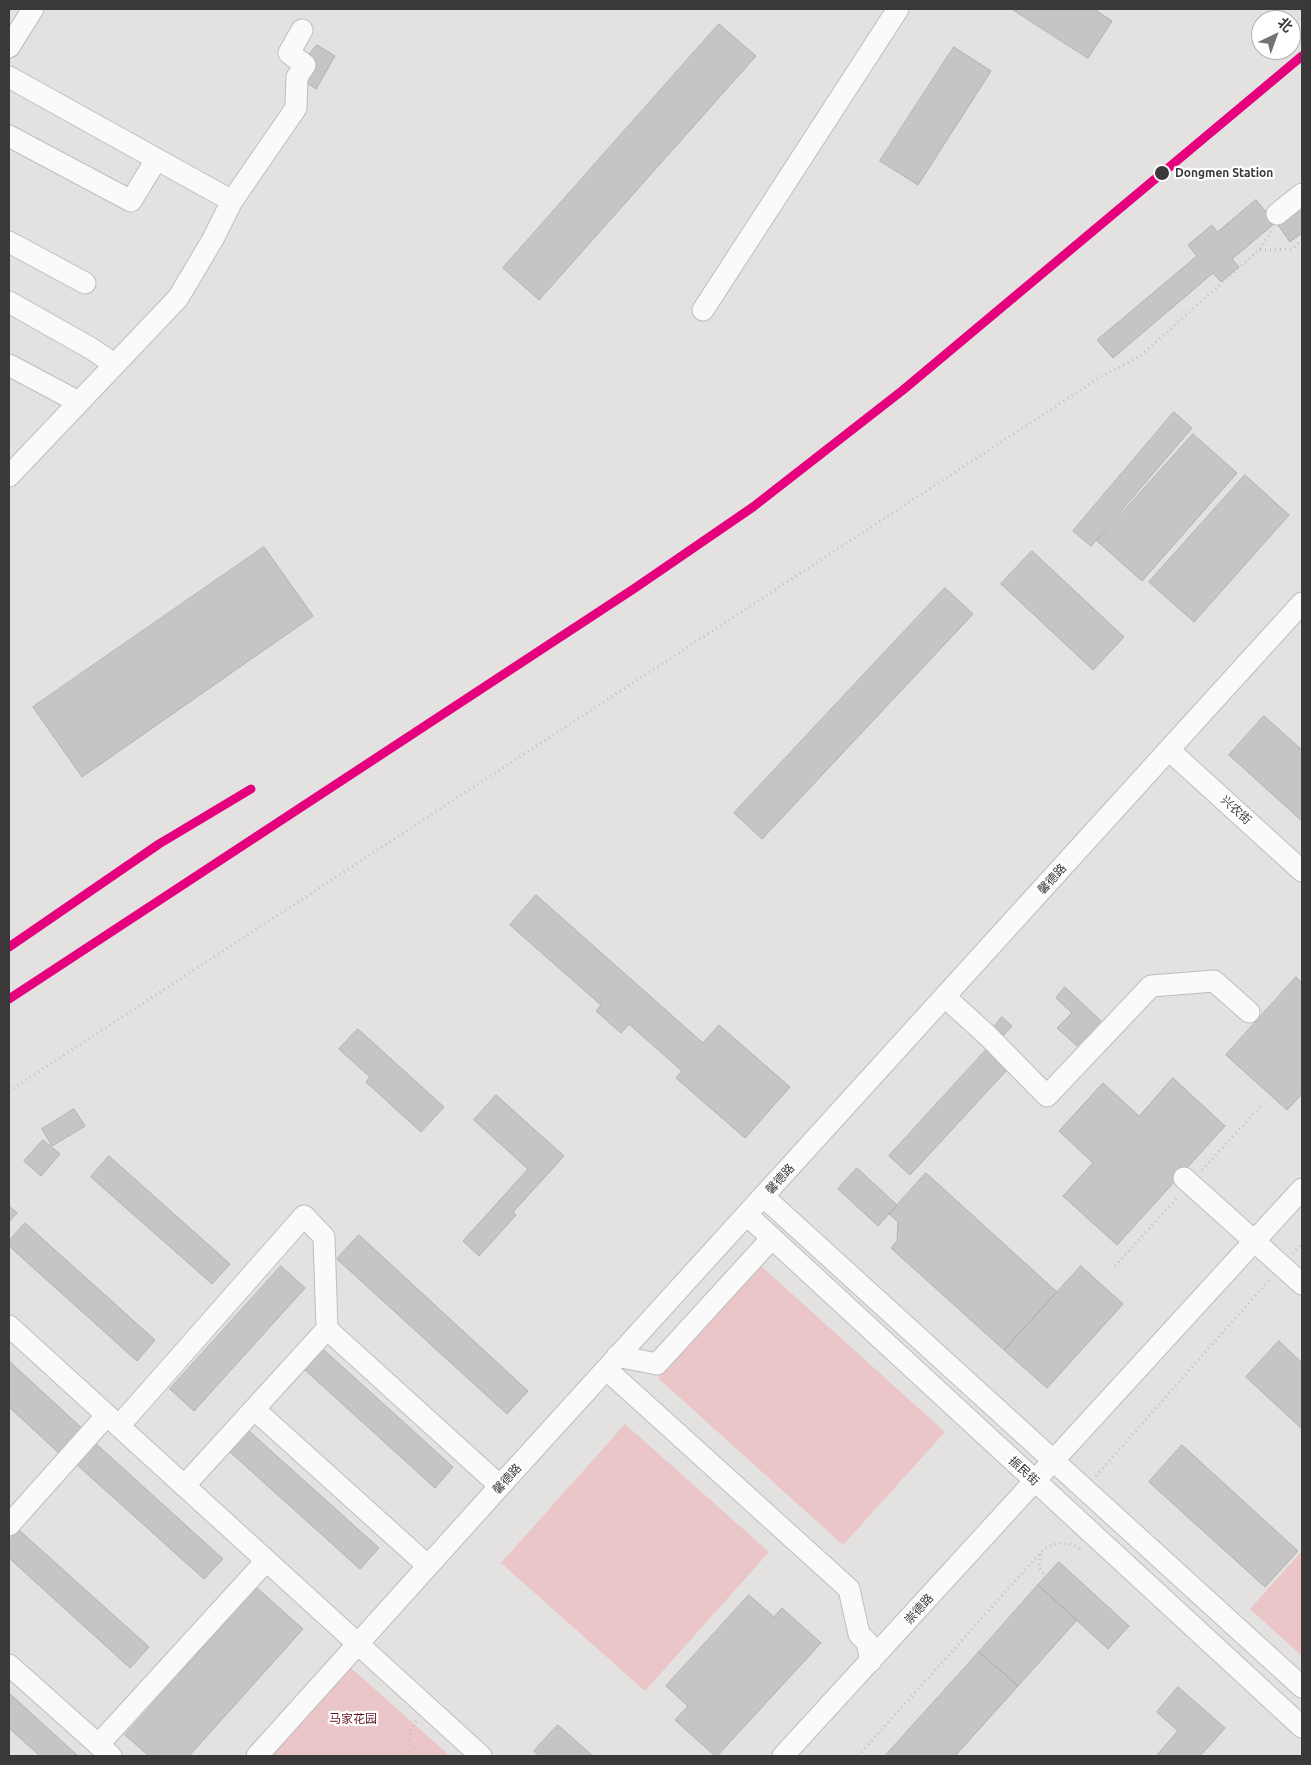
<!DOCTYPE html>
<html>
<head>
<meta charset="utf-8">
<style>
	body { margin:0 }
	#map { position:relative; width:1311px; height:1765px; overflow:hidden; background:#e4e1e1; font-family:Ubuntu,"Noto Sans SC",sans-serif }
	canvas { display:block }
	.frame { position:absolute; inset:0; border:10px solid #3a3838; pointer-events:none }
	.north { position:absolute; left:1251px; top:10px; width:50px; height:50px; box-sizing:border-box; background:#fff; border:1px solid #b0afaf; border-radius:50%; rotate:42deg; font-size:14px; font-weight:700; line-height:20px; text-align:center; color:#3a3838 }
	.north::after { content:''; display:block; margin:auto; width:18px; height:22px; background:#767373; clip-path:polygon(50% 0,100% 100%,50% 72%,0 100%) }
</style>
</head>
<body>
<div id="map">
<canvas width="1311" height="1765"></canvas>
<div class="frame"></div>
<div class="north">北</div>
</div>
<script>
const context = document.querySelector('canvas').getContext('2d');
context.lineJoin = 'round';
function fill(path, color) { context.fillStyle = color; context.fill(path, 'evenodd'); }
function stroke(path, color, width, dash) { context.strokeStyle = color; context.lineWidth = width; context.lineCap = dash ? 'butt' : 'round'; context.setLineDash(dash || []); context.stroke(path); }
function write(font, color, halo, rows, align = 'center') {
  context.font = font + ' Ubuntu,"Noto Sans SC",sans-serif'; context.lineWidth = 4.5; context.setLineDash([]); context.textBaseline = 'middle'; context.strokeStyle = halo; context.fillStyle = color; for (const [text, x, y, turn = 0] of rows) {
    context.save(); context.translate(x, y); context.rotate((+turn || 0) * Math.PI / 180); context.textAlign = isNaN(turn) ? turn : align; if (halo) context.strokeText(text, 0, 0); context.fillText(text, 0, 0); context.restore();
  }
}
fill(new Path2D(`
	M760,1265L945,1432L843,1545L658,1378Z
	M625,1424L769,1552L645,1691L501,1563Z
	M1302,1551V1656L1250,1609Z
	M349,1666L450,1756H270Z`), '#ebc6c9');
const building = new Path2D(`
	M1012,9H1094L1112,21L1088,58Z
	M719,24L756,56L539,300L503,268Z
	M317,45L335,56L316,89L303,80L308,56Z
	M954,47L991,71L918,185L880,161Z
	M1256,200L1275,223L1232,259L1239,267L1221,282L1213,273L1113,358L1097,340L1197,256L1188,245L1212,225L1217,232Z
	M1302,203V233L1290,242L1276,222Z
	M1174,412L1192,428L1091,546L1073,531Z
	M1193,434L1237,473L1142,581L1097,541Z
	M1245,475L1289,515L1194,622L1149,582Z
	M264,547L313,616L82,777L33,707Z
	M1032,551L1124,637L1093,670L1001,584Z
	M945,588L973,614L762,839L734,813Z
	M1264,716L1302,750V821L1229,755Z
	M536,895L703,1043L719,1025L790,1087L745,1138L676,1078L682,1071L629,1024L621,1033L596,1011L601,1005L510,925Z
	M1296,977L1302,983V1094L1287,1110L1226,1055Z
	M1065,987L1101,1021L1077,1046L1057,1028L1072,1013L1056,998Z
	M1002,1017L1012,1026L1004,1035L994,1027Z
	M358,1029L444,1107L421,1132L366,1082L370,1077L339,1049Z
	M986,1050L1007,1070L910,1175L889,1156Z
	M1173,1078L1225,1126L1117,1245L1063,1196L1093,1163L1059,1131L1103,1083L1139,1116Z
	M496,1095L564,1156L513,1212L516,1215L479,1256L463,1241L528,1169L474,1120Z
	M74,1109L85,1126L52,1146L42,1129Z
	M43,1140L60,1154L41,1176L24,1161Z
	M109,1156L230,1264L212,1284L91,1177Z
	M857,1168L897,1205L878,1226L838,1189Z
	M926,1173L1057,1292L1004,1350L891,1248L897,1241L898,1222L889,1214Z
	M9,1206L17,1213L9,1222Z
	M25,1223L155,1340L137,1361L9,1246V1241Z
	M359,1235L528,1391L507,1414L337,1259Z
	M281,1266L305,1288L194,1411L170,1389Z
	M1081,1266L1123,1304L1047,1388L1004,1350Z
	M1279,1341L1302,1363V1429L1246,1377Z
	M324,1350L453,1467L435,1488L305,1370Z
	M9,1361L85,1431L61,1455L9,1407Z
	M249,1431L379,1548L360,1569L230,1452Z
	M93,1441L223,1559L204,1579L74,1462Z
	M1182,1445L1298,1551L1265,1587L1149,1482Z
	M19,1530L149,1647L130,1668L9,1558V1541Z
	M1059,1562L1129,1626L1108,1649L1038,1585Z
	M1038,1585L1077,1620L1018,1686L979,1652Z
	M257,1588L303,1629L189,1756H149L125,1735Z
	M749,1595L774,1617L782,1608L821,1643L717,1756H715L675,1720L688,1706L666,1686Z
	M979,1652L1018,1686L955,1756H885Z
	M1178,1687L1225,1728L1200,1756H1156L1178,1731L1157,1712Z
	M9,1693L78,1756H40L9,1728Z
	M558,1725L587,1751L593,1756H540L534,1751Z`);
fill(building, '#c6c4c4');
stroke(building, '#b1afaf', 1);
const minor = new Path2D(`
	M9,47L33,9
	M9,77L232,201
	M9,136L131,201L156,160
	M1277,214L1302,194
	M9,242L85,283
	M9,302L92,349L114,364
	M703,310L898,9
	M9,365L71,398
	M9,476L178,298L213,239L232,201L296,108L297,77L305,65L289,53L302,30
	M1169,750L1302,871
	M945,997L987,1035L1047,1096L1151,986L1214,981L1249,1012
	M1184,1178L1302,1284
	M764,1197L1302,1687
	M747,1215L1302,1727
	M9,1326L481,1756
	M327,1329L500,1486
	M617,1356L657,1364L772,1238
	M606,1369L849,1589L859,1634L867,1642L871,1661
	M254,1409L428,1566
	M119,1426L304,1216L324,1237L327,1329L184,1486
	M9,1525L107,1415
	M9,1665L111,1756
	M98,1745L266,1561
	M257,1756L500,1486L1302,603
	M783,1756L1302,1189`);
stroke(minor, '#bfbdbd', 23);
stroke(new Path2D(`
	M1260,250L1292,249L1302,240
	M9,1091L1102,376L1139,357L1259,250L1272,231
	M1202,1170L1261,1106
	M1293,1254L1302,1243
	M1115,1266L1178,1197
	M1096,1476L1270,1279
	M1041,1554L1039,1568L1046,1576
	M416,1721L410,1731V1744L416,1750L418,1756
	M858,1756L1044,1549C1057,1542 1068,1541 1080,1549`), '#c1c0c0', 3, [1, 4]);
stroke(minor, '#fbfafa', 21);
stroke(new Path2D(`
	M9,947L159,844L251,789
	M9,999L635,588L753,507L903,390L1302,56`), '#e5007d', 9);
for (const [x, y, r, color] of [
	[1162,173,8,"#3a3838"]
]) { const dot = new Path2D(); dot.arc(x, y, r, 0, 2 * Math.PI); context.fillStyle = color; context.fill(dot); stroke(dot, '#fff', 2); }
write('bold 12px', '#3a3838', '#fff', [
	["Dongmen Station",1175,173]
], 'left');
write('12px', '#3a3838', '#fff', [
	["兴农街",1236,810,42],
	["馨德路",1052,879,-48],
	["馨德路",780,1179,-48],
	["振民街",1024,1471,43],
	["馨德路",507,1479,-48],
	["崇德路",919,1609,-48]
]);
write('12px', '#631727', '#fff', [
	["马家花园",353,1719]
]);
</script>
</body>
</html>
